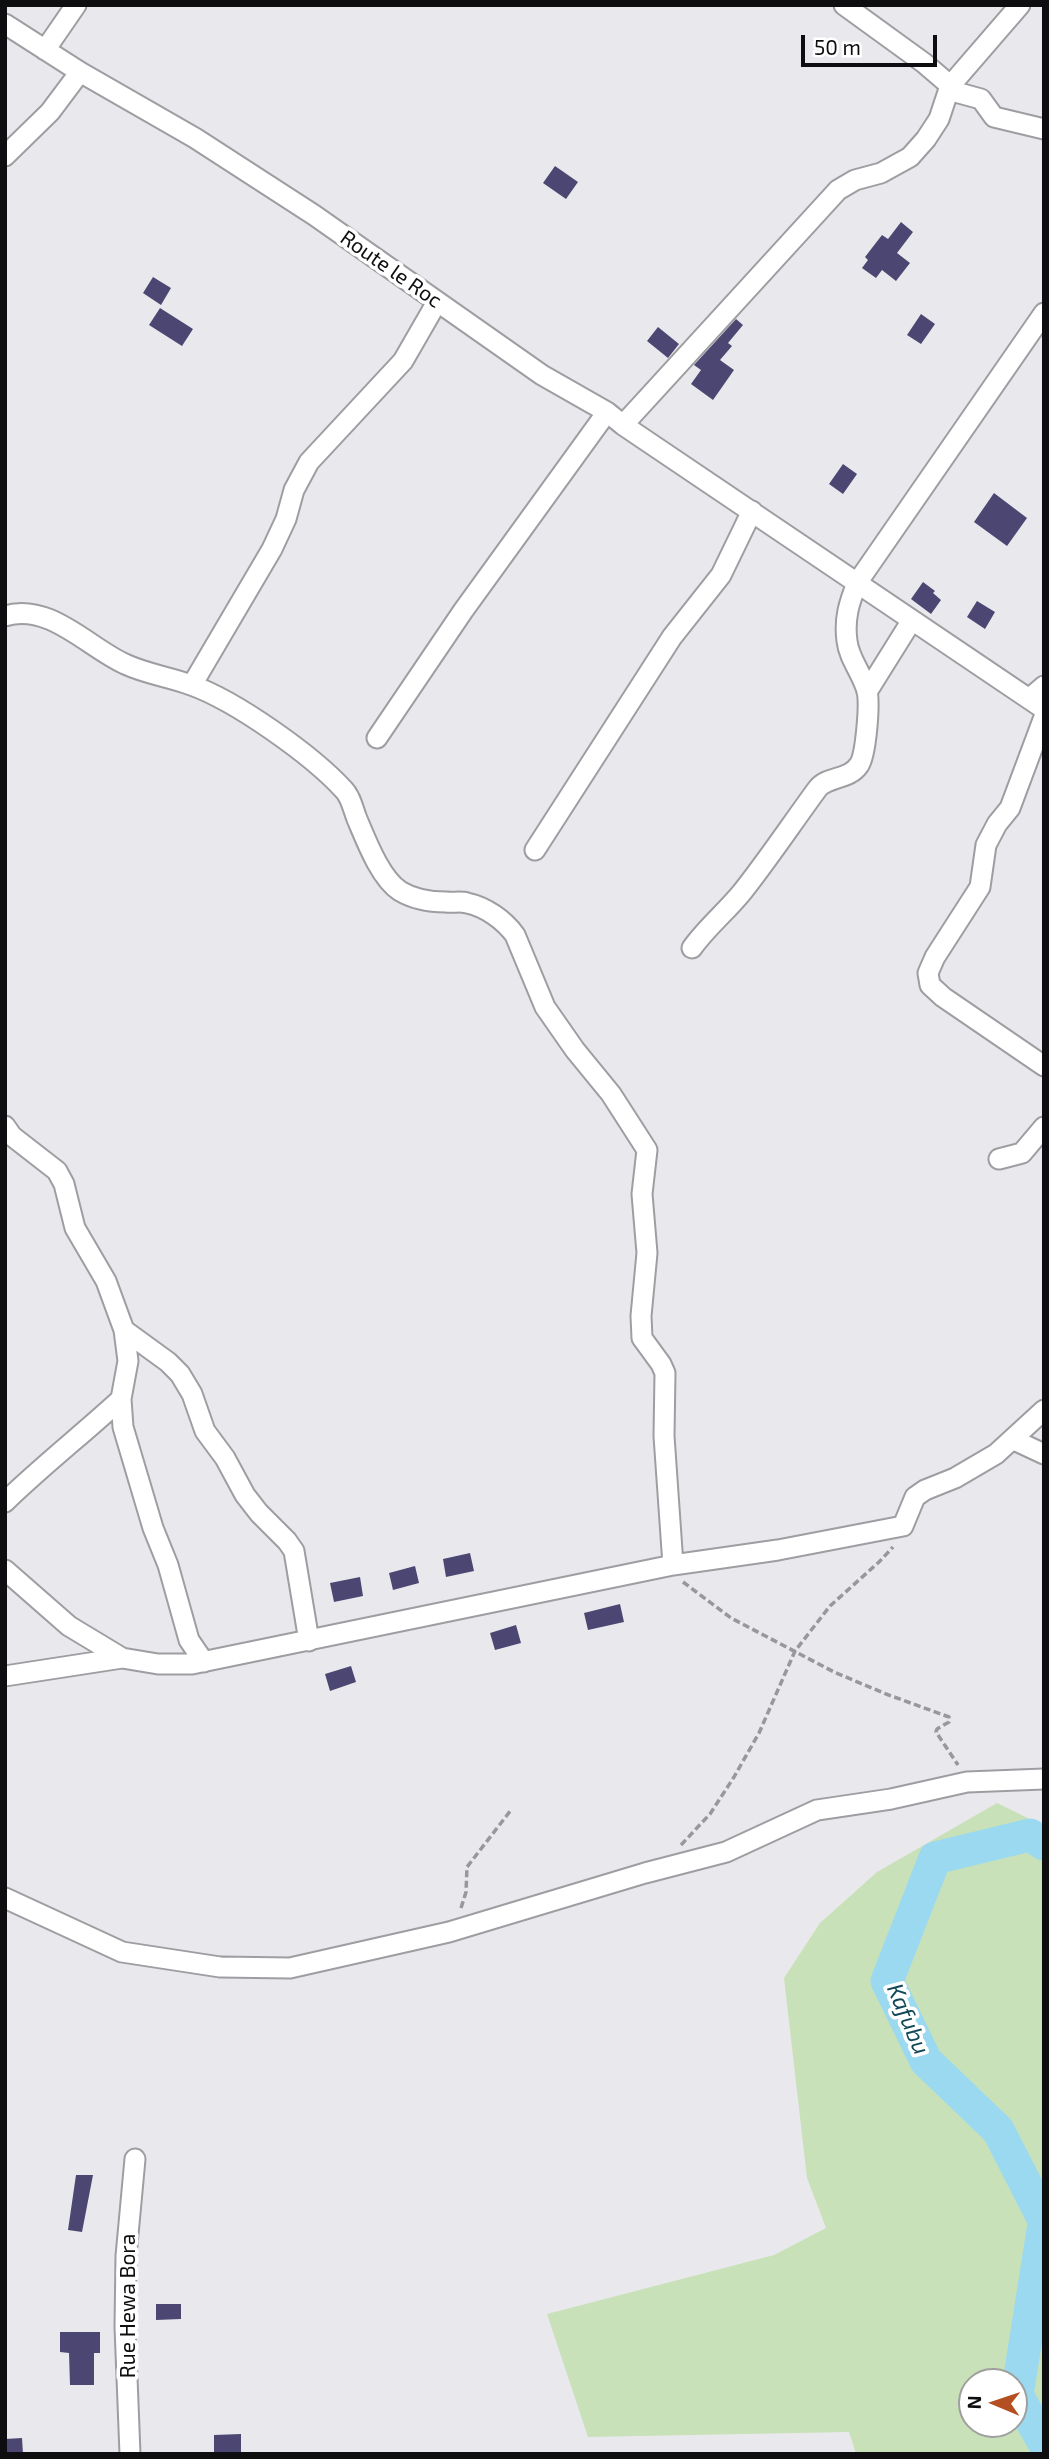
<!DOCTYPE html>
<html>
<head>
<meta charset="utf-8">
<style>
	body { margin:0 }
	#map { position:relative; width:1049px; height:2459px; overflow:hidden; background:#e9e9ed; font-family:"Exo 2",sans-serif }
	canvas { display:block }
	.frame { position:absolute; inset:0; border:7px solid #0e0e10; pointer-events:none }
	.north { position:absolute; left:958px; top:2368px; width:70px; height:70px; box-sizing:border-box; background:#fff; border:2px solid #9f9f9f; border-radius:50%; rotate:272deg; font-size:19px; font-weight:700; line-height:28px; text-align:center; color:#0e0e10 }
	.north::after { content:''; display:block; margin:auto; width:24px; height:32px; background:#b44f21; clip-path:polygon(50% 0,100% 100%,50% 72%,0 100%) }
	.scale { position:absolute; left:801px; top:35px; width:136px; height:32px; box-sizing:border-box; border:4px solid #0e0e10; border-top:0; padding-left:9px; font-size:21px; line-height:24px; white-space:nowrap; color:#0e0e10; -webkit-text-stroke:5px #fff; paint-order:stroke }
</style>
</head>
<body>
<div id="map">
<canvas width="1049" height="2459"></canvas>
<div class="frame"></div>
<div class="north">N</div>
<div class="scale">50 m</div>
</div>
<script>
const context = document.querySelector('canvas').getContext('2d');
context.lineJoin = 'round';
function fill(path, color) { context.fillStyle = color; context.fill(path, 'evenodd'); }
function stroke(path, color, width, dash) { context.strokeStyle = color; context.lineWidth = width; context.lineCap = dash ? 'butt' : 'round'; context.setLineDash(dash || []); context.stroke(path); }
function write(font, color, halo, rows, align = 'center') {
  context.font = font + ' "Exo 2",sans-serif'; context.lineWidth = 7; context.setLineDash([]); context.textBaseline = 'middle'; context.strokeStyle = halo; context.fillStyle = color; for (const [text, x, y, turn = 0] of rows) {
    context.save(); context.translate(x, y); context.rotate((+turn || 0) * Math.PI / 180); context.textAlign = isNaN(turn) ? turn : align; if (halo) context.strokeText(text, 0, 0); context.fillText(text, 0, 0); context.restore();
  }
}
fill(new Path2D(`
	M997,1803L1044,1826V2454H856L849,2432L588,2437L547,2314L774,2255L826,2228L807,2178L784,1978L820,1923L877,1872ZM972,2382H1014V2424H972Z`), '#c9e1b8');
stroke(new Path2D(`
	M1044,1844L1030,1835L935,1858L887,1981L926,2061L998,2130L1044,2220
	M1044,2224L1017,2395L1044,2443`), '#9bd9f1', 33);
fill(new Path2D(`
	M555,166L578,182L566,199L543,183Z
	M901,222L913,232L897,253L910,263L896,281L882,270L876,278L862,268L868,260L865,257L882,235L888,239Z
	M153,277L171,288L161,305L143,293Z
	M160,308L193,329L182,346L149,325Z
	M921,314L935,324L921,344L907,335Z
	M736,319L743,325L728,343L732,346L720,360L734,370L713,400L691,384L701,370L694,365Z
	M658,327L679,344L668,358L647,341Z
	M843,464L857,474L843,494L829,484Z
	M994,493L1027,518L1007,546L974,522Z
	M923,582L935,591L933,593L941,600L931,614L911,599Z
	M977,601L995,612L985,629L967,617Z
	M470,1553L474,1571L446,1577L443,1559Z
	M415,1566L419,1583L393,1590L389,1573Z
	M360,1577L363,1596L334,1602L330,1583Z
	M620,1604L624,1622L588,1630L584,1613Z
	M516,1625L521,1643L495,1650L490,1633Z
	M351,1666L356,1682L330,1691L325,1674Z
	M76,2175H93L82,2232L68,2230Z
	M156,2304H181V2319L156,2320Z
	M60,2332H100V2353H94V2385H70L69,2353L60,2352Z
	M241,2434V2454H214V2435Z
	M22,2438L23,2454H5V2439Z`), '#4b4772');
const street = new Path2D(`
	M844,5L924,63L959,93L981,99L994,117L1044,129
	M5,24L80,72L195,138L314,215L542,375L607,412L623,425L1044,709
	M45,50L76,5
	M5,156L50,112L80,72
	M623,425L838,190L855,180L881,173L910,157L926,139L939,119L950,86L1020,5
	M5,616C49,602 89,648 125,664C146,674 170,677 191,685C236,701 312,755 344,790C351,797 353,809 357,819C366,840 380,878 400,891C413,899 431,902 446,902C453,903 461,901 467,903C486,907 504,920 515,935L545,1007L575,1050L611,1094L647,1150L642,1194L647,1253L641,1316L642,1338L661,1364L665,1373L664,1436L673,1565
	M192,685L272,549L286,519L294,490L309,462L403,361L437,302
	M867,692L912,620
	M1029,699L1044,686
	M1044,717L1010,808L997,824L986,845L980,887L935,957L928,973L930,985L943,997L1044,1066
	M377,738L463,611L607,412
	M535,850L672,637L721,575L752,511
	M692,948C707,927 727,911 743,891C769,858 793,822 818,788C828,776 849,780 859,765C866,755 870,704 867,691C862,673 849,659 847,641C844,619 849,603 857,583L1044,313
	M5,1126L12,1136L57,1171L64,1184L75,1228L106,1281L124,1330L128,1361L121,1399L123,1427L153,1528L168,1565L189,1640L204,1662
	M999,1159L1022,1153L1044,1127
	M124,1330L168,1362L180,1374L192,1394L205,1431L225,1458L245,1495L259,1513L287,1541L294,1551L309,1641
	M1014,1440L1044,1454
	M5,1502C42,1466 83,1434 121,1399
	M5,1570L69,1626L122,1658
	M5,1676L122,1658L158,1664H192L673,1565L778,1550L903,1526L915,1497L925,1490L955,1478L996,1454L1044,1410
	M5,1898L122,1952L220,1967L290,1968L449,1932L645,1873L726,1852L817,1810L891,1799L967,1782L1044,1779
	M130,2454L125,2327L126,2256L135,2159`);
stroke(street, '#9e9ea2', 23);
stroke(new Path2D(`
	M683,1582L731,1618L834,1672L886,1694L949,1717V1722L937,1729L936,1732L958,1765
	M681,1845L710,1814L734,1777L759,1733L795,1651L830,1606L879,1562L893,1547
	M461,1908L466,1892L467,1867L511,1810`), '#98989b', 3.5, [7, 3.5]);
stroke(street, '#fff', 19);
write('21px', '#0e0e10', '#fff', [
	["Route le Roc",391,269,35],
	["Rue Hewa Bora",128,2306,-90]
]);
write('italic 23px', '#144859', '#fff', [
	["Kafubu",908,2019,67]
]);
</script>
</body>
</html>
